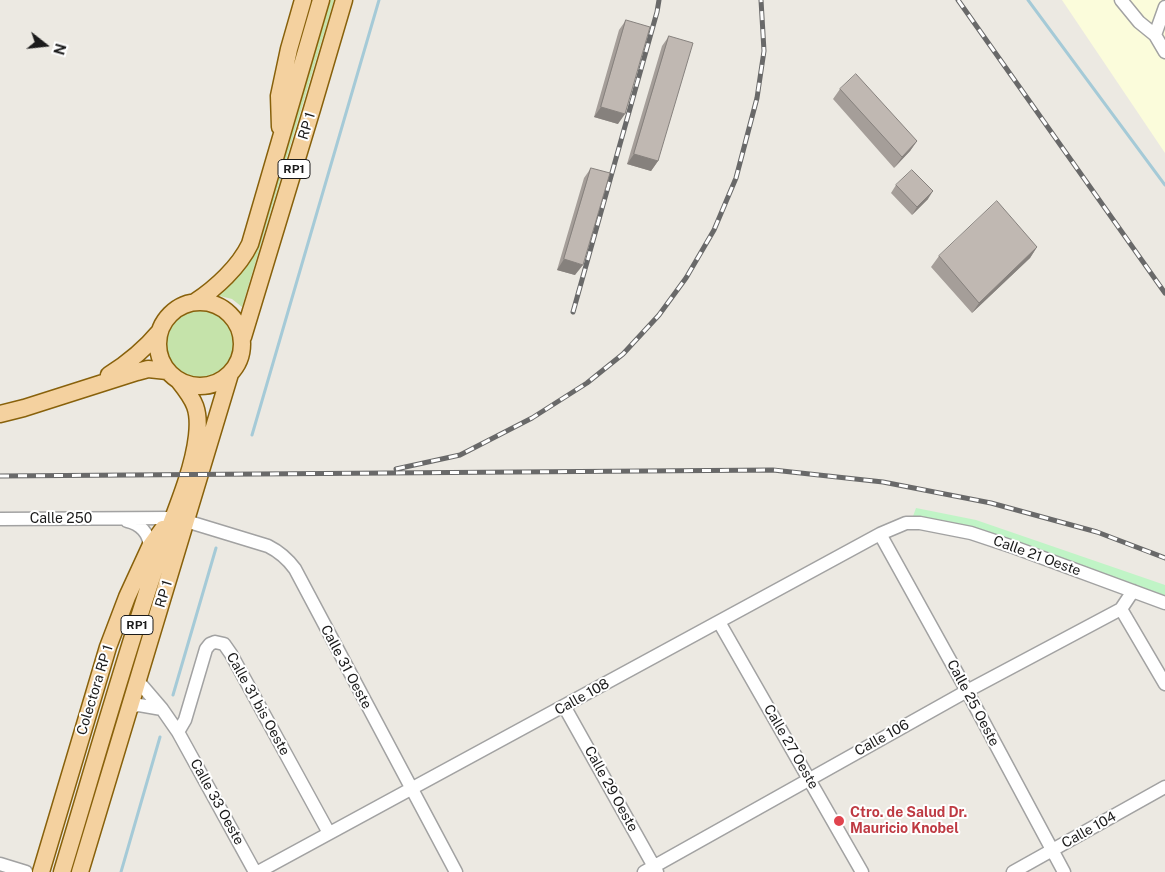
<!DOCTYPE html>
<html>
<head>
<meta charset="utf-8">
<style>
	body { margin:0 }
	#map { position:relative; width:1165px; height:872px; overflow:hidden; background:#ece9e2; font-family:"Public Sans",sans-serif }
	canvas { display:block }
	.north { position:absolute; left:20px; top:20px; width:50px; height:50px; -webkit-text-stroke:4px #fff; paint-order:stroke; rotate:106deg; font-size:14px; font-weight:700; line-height:20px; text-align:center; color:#1b1b1b }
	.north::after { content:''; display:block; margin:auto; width:18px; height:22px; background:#1b1b1b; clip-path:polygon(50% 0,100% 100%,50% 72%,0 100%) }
</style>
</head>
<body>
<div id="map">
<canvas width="1165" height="872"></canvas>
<div class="north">N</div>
</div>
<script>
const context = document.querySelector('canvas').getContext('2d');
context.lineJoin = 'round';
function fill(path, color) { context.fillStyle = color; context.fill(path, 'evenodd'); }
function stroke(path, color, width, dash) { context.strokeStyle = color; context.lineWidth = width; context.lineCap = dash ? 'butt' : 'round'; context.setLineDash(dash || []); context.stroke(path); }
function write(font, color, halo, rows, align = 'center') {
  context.font = font + ' "Public Sans",sans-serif'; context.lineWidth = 4; context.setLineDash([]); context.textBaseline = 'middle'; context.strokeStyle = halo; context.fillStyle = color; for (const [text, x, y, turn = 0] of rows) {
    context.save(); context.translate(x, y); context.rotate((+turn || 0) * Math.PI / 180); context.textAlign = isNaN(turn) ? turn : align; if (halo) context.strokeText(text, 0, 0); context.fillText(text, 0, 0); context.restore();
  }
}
fill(new Path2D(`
	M1062,0H1165V153Z`), '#fbfcdb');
fill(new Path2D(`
	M325,0H334L242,307L232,299L216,295L236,270Z
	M167 344a33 33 0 1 1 66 0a33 33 0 1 1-66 0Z`), '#c5e3aa');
fill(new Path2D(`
	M916,508L976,520L1165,585V596L1119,580L912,519Z`), '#c0f4c6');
stroke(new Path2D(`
	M1028,0L1165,185
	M252,435L379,0
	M173,695L216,548
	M121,872L160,737`), '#a5cad7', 3);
const minor = new Path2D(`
	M1121,0L1139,22L1155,35L1165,52
	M1155,35L1165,7
	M0,519L173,518
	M127,521C140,524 149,533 150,547
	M186,521L268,546C280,552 287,558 295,569L456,872
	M880,534L967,691L1064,872
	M1121,609L1165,684
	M719,622L862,872
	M138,681L162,709L178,732L255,872
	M564,706L657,872
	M131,707L139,705L162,709
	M178,732L185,720L206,649L210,644L215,642L224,644L231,654L329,833
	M0,864L26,872
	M258,872L880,534L906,523H920L971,533L1016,548L1165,603
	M644,872L967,691L1121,609L1133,591
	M1013,872L1165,787`);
const major = new Path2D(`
	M280,127L279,96L289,49L303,0
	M158 344a42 42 0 1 1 84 0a42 42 0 1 1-84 0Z
	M195,302C216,288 239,267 250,244L321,0
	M243,337L312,109L344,0
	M109,375C128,363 145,349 160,331
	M0,414L24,408L137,372L148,369L167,371
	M41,872L108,647L127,597L150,547L163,529
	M62,872C92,773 120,673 153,574C166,531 192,480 197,436C200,410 195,401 179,381
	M80,872L230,374`);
stroke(minor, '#a2a2a2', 15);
stroke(major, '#88610b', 19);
stroke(minor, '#fff', 12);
stroke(major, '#f4d19f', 16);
const rail = new Path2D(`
	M958,0L1165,293
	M573,312L657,12L659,0
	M396,469L460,455L532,418L587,383L623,354L659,315L686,278L714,230L736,178L757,98L764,51L761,0
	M0,476L773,470L883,482L991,503L1097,532L1165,558`);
stroke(rail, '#696969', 5);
stroke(rail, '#fff', 3, [9]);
fill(new Path2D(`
	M626,20L618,124L594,117L619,30Z
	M669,36L658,161L651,171L627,164L662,46Z
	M840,89L917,141L910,151L894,168L833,99Z
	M591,168L575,275L557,270L584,178Z
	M896,185L928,199L912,215L891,193Z
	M1037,247L1030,258L972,313L931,267L939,256Z`), '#a59e99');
fill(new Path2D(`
	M601,107L625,114L618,124L594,117Z
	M917,141L910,151L894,168L902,157Z
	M634,154L658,161L651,171L627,164Z
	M933,191L928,199L912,215L917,207Z
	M1037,247L1030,258L972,313L979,303Z
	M564,259L583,265L575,275L557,270Z`), '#86817d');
const building = new Path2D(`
	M626,20L650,27L625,114L601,107Z
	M669,36L693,43L658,161L634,154Z
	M856,74L917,141L902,157L840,89Z
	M591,168L610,173L583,265L564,259Z
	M912,170L933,191L917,207L896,185Z
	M997,201L1037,247L979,303L939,256Z`);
fill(building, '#c0b8b2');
stroke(building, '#86817d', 1);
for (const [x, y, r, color] of [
	[839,821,6,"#e0444e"]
]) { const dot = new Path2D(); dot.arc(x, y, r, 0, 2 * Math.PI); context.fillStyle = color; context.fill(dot); stroke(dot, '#fff', 2); }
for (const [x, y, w] of [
	[294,169,32],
	[137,625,32]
]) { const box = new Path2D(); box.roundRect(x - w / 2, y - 9.5, w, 19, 4); context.fillStyle = '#fff'; context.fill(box); stroke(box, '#1b1b1b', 1); }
write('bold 12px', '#1b1b1b', null, [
	["RP1",294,169],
	["RP1",137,625]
]);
write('14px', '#1b1b1b', '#fff', [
	["RP 1",307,126,-73],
	["Calle 250",61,519],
	["Calle 21 Oeste",1037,556,20],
	["RP 1",164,594,-73],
	["Calle 31 Oeste",346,667,62],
	["Colectora RP 1",95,690,-73],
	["Calle 108",582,697,-29],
	["Calle 25 Oeste",973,703,62],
	["Calle 31 bis Oeste",258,704,61],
	["Calle 106",882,738,-29],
	["Calle 27 Oeste",791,747,60],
	["Calle 29 Oeste",611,789,61],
	["Calle 33 Oeste",217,802,61],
	["Calle 104",1089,830,-29]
]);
write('bold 14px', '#be3a42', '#fff', [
	["Ctro. de Salud Dr.",850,813],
	["Mauricio Knobel",850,829]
], 'left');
</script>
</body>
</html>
